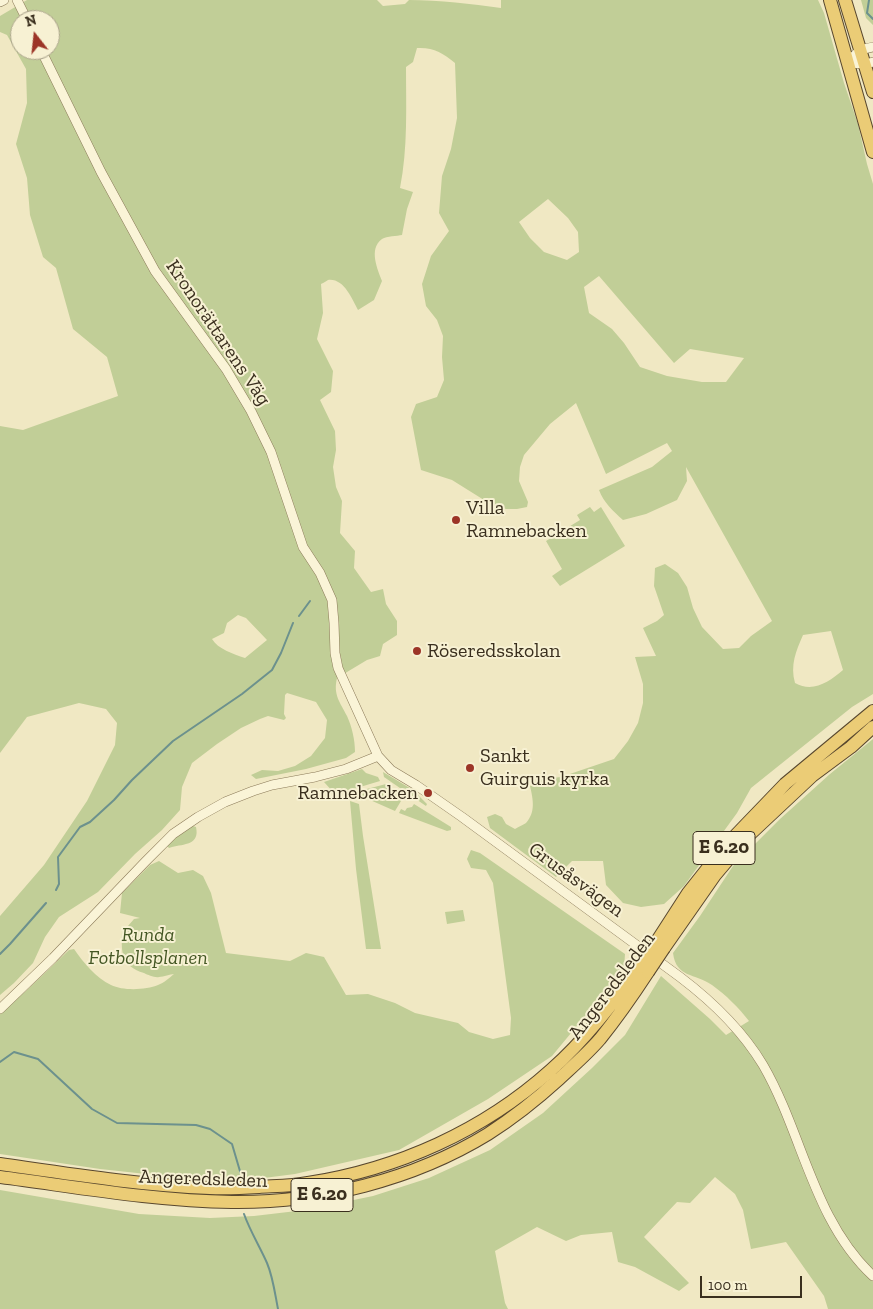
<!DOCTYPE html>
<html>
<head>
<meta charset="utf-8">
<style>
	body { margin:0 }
	#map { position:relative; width:873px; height:1309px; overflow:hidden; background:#f0e8c3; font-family:"Zilla Slab",serif }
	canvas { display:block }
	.north { position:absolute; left:10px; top:10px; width:50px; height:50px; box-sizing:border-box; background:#f7f1d3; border:1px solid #aba38b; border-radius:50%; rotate:344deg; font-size:14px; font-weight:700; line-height:20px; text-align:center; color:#3a2f1e }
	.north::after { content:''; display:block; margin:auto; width:18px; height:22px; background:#9c3527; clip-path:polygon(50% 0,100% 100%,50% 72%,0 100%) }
	.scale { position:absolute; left:700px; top:1276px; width:102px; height:22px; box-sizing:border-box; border:2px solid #3a2f1e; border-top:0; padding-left:6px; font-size:15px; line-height:18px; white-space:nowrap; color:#3a2f1e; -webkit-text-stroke:4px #f7f1d3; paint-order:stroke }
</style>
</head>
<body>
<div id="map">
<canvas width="873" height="1309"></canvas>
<div class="north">N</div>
<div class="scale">100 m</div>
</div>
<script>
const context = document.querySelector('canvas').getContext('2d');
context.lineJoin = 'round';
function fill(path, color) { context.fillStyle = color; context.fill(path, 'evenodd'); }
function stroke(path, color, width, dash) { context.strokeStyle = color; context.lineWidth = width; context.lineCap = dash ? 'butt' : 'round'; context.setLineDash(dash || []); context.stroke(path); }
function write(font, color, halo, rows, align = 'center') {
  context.font = font + ' "Zilla Slab",serif'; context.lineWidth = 4; context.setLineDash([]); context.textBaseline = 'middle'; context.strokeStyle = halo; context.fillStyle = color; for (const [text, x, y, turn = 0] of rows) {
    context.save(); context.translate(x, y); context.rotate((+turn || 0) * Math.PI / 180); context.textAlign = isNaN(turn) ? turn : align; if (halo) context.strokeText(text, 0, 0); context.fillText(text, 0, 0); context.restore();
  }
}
fill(new Path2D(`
	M27,0H377L383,6L405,4L409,0C440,0 471,4 501,8V0H818L824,13L844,83L858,124L867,164L873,184V694L852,707L751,788L737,813L684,886L664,904L641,907L623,903L606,885L603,861H572L556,877L490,828L487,817L495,814L502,817L506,824L515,829C518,827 523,825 526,823C536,812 533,799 530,786L543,779L561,777L614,759L628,741L638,723L643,703V684L635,657L656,656L643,628L657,621L664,615L654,586L655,568L665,564L678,573L687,587L693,608L702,627L723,649L739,648L751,636L772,621L686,467L687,481L677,500L646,514L623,520C613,511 604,503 599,490L652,467L672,451L667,443L606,474L576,403L550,424L524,455L520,467L519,481L528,502L527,507L517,509H506L492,505L452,480L421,470L411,417L416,404L437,397L444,380L442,357L443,336L437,320L426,306L422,284L431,256L449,231L439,213L442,176L451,149L457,118L455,63C443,53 433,47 417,48L413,62L406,67C406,107 408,148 400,188L413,192L407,209L402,235C397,236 387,236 382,239C368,249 378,270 382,281L374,300L358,310C352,299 344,278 328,280C326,281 324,283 321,284L323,313L317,339L333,371L331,392L320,400L335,431L336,450L333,467L336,487L342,501L340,533L355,551L354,568L371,592L383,589L386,604L397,621V635L383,644L380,656L367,660L337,678C333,695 340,702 347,716C352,727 355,740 355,752L346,758L306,769L256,779L251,775L262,770L278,771L295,766L311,756L325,738L327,720L316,702L287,693L285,695L284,714L286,718L284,720L268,716L260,719L241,728L217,744L192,763L182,787L180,810L162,830L135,854L98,892L59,917L45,937L33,963L14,983L0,995V916L44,865L87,801L115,745L117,723L106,709L79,703L27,717L0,753V426L23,430L118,396L107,357L73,329L56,268L43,257L30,215L27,178L16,144L27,103L26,69L7,35L0,32V16ZM20,20H50V50H20ZM548,199L568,218L578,232L579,252L567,260L544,252L530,238L519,222ZM599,276L674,363L690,349L744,358L726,382H702L667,376L640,367L624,343L612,329L589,313L584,287ZM238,615L246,618L267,640L245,658C233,654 218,649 212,639L224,633L227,623ZM831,631L843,670C829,682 813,693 795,683C790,665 796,651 803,635Z
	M861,0H873V25L866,18Z
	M590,507L594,512L601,507L625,546L560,586L552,576L562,569L546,541L580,520L577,515Z
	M873,739V1309H828L824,1296L786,1242L751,1249L743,1210L735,1194L715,1177L690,1203L677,1202L644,1237L689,1283L679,1291L635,1267L618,1262L612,1232L581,1235L566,1241L537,1227L495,1251L505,1303L508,1309H0V1190L139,1214L210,1218L254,1216L305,1210L373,1196L429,1178L490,1150L543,1113L592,1068L625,1035L661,976L710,1019L726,1035L749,1021C739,1008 726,995 712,985C695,973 676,978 673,953L700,916L733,866L780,819L830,774Z
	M362,769L366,773L378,777L380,781L350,790L334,793L324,782Z
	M383,772L413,790L427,804L426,806L384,777Z
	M386,784L404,796L395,811L361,796L363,790Z
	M350,801L359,804L363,836L381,949H366L356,869Z
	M414,804L451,827V830L447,831L399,813L401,809L405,811L407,808L412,807Z
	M193,826L196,827C200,845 184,844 172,847L169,848L167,846C174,838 183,830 193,826Z
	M471,850L480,853L625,954L624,969L552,1056L488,1099L399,1150L295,1174L256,1179L174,1177L100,1169L0,1154V1013L26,991L69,950L74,949C83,962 96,978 111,985C123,991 146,990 158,985C164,983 169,978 174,974C170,974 164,977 159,977C155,978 148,975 144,973C122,966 121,954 122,933L134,919L140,918L120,913L122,893L150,865L159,861L178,873L193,870L203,876L211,893L226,953L290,961L306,953L324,957L346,995L368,994L395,1003L415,1013L458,1023L469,1032L493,1039L510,1035L511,1018L493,883L486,870L471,868L467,859Z
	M463,910L465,921L447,924L445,912Z`), '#c1ce97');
stroke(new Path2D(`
	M869,0L867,13L873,19
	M299,616L310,601
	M56,890L59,884L58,857L80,827L90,822L114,800L132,780L173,741L242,694L272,670L281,653L293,623
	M0,954L10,944L46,903
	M0,1062L14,1052L38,1059L92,1109L117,1123L196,1125L210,1129L232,1144L242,1178
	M244,1214C250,1231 260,1247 267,1263C273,1277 275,1294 278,1309`), '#6c918d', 2);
const tertiary = new Path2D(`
	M17,0L27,20
	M0,2L4,0
	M41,50L101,172L155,271L226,369L251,411L271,452L303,547L320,573L332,600L334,623L335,653L338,668L378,756L391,770L416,785L462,817L680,977C713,1002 742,1030 763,1065C803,1134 813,1220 873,1276
	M847,63L860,50L873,47
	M847,63L865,64L873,62
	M0,1009L53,958L145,862L173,834L198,817L225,802L253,791L272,785L315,777L346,769L378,756`);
const trunk = new Path2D(`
	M830,0L873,152
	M845,0L873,92
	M657,941L688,893L711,864L735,836L785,784L873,711
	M664,948L715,875L748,836L812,776L851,747L873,727
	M0,1164C70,1174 139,1185 210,1188C227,1189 243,1188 259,1187C275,1186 292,1186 308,1183C398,1169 483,1131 551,1070C585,1040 613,1003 640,967
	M0,1177C77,1187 154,1201 232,1202C320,1203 413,1180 488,1134C513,1118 537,1099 559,1079C573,1066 588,1053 600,1039C617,1018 633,995 648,972`);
stroke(tertiary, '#8b7a59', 10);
stroke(trunk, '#58472e', 14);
stroke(tertiary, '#faf4d7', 9);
stroke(trunk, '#ebcc76', 12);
const trunkBridge = new Path2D(`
	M640,967L657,941
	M648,972L664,948`);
stroke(trunkBridge, '#58472e', 14, []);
stroke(trunkBridge, '#ebcc76', 12);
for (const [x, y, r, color] of [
	[456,520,5,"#9c3527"],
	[417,651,5,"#9c3527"],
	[470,768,5,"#9c3527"],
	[428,793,5,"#9c3527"]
]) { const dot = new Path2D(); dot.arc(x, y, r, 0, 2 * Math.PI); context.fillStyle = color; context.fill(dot); stroke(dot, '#f7f1d3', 2); }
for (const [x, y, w] of [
	[724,848,62],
	[322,1195,62]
]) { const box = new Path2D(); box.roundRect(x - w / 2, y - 16.5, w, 33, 4); context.fillStyle = '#f7f1d3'; context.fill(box); stroke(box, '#3a2f1e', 1); }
write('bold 19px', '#3a2f1e', null, [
	["E 6.20",724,848],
	["E 6.20",322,1195]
]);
write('20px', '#3a2f1e', '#f7f1d3', [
	["Kronorättarens Väg",218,333,56],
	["Grusåsvägen",576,880,36],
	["Angeredsleden",612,986,-53],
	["Angeredsleden",203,1179,2]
]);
write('20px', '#3a2f1e', '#f7f1d3', [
	["Villa",466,508],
	["Ramnebacken",466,531],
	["Röseredsskolan",427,651],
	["Sankt",480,756],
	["Guirguis kyrka",480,779],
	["Ramnebacken",418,793,"right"]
], 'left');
write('italic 20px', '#445724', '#f7f1d3', [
	["Runda",148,935],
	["Fotbollsplanen",148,958]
]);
</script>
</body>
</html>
